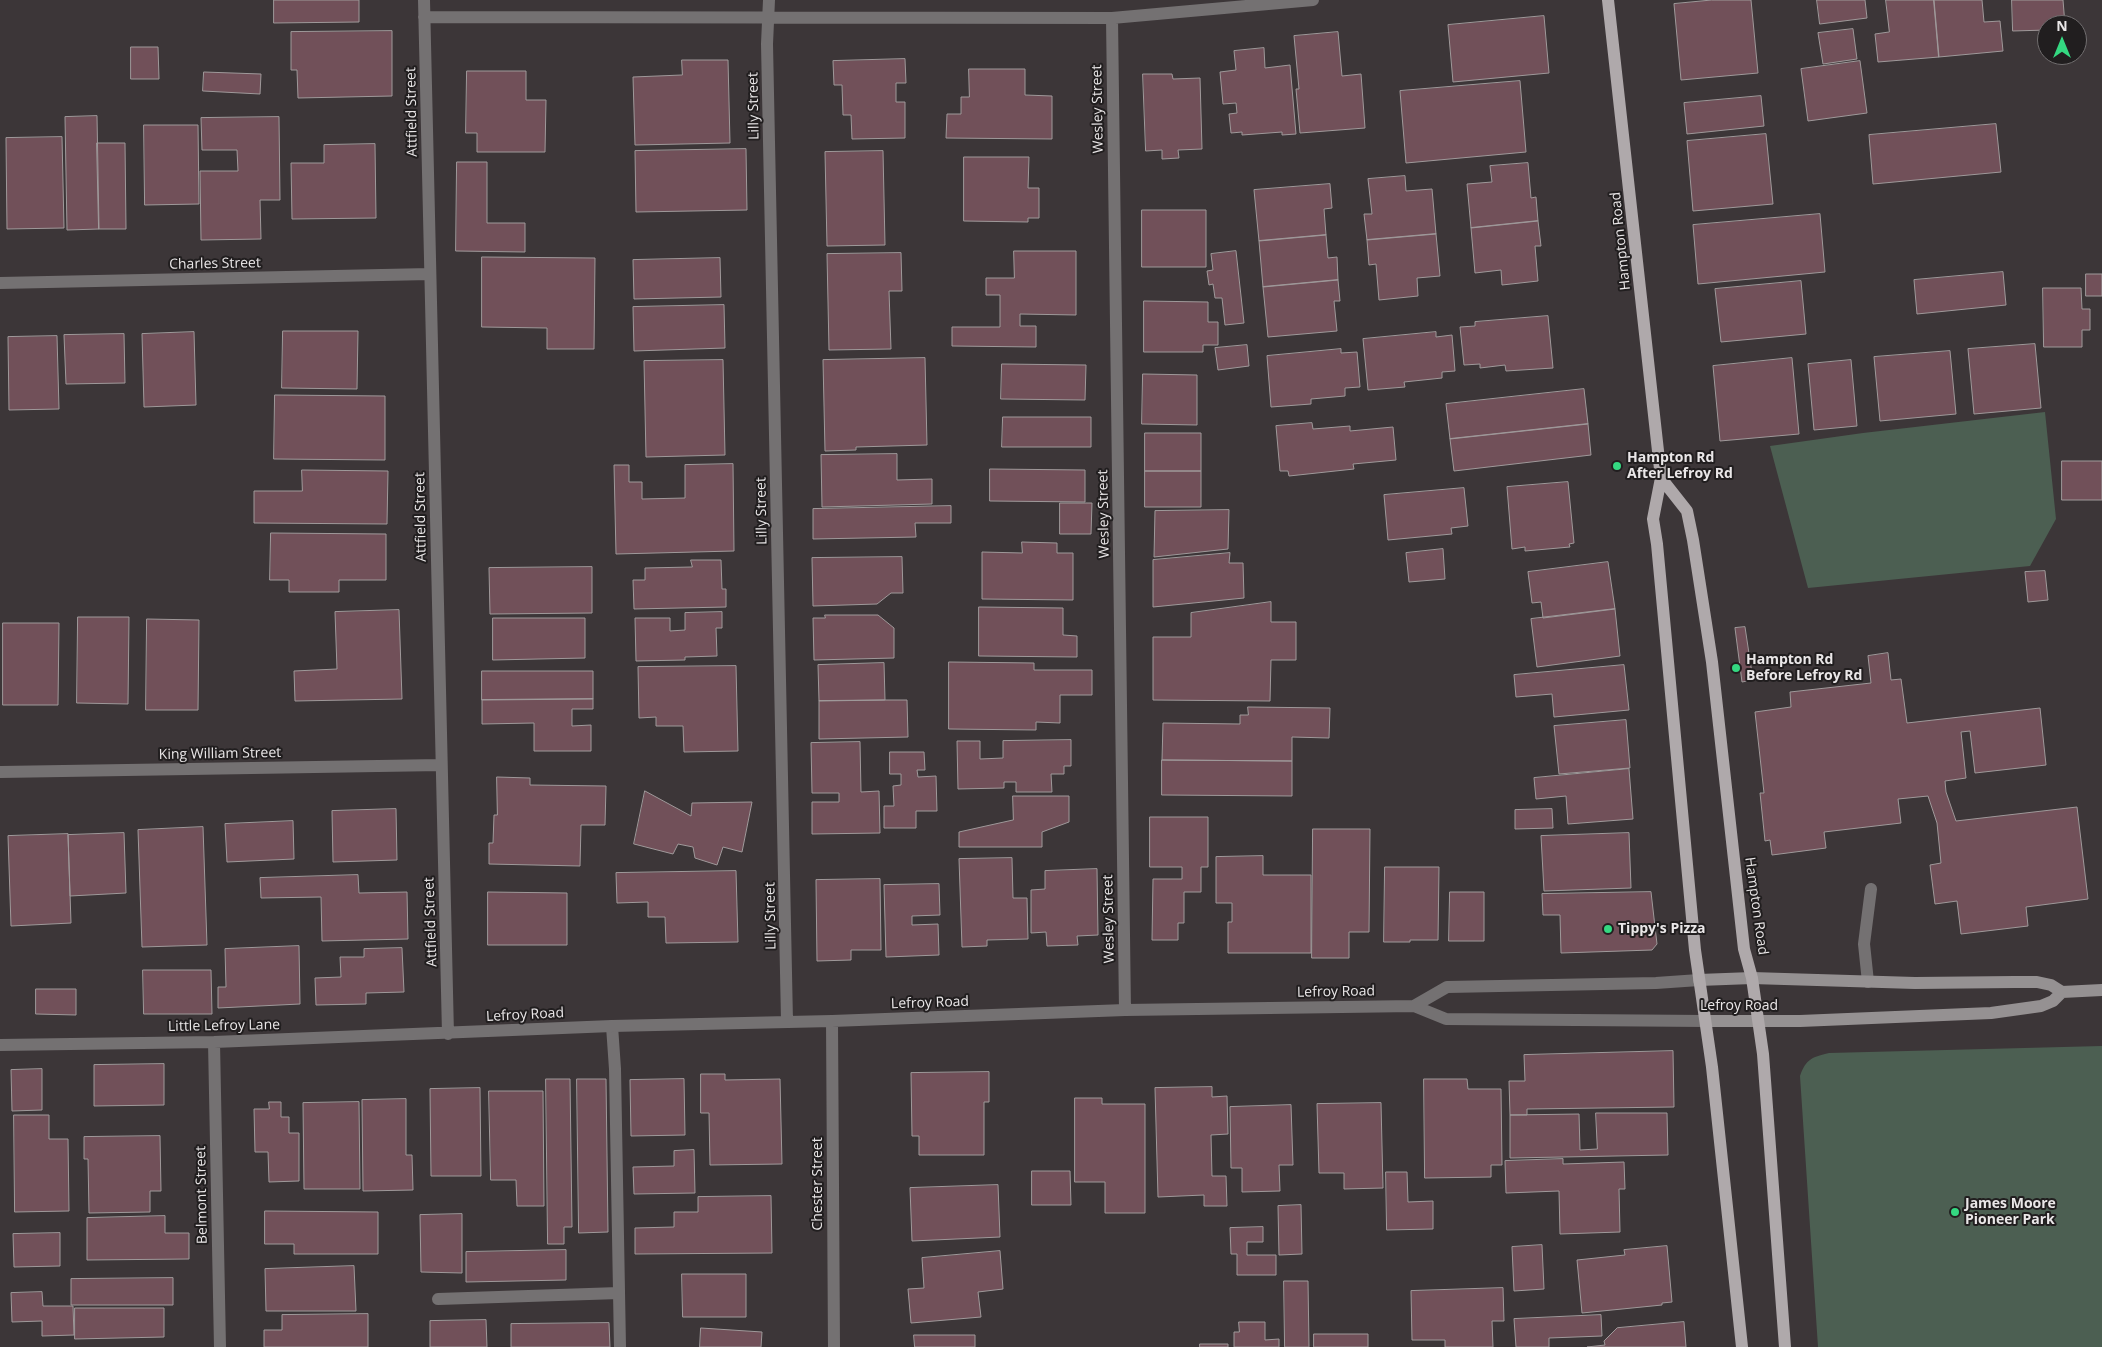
<!DOCTYPE html>
<html>
<head>
<meta charset="utf-8">
<style>
	body { margin:0 }
	#map { position:relative; width:2102px; height:1347px; overflow:hidden; background:#3c3638; font-family:"Open Sans",sans-serif }
	canvas { display:block }
	.north { position:absolute; left:2037px; top:15px; width:50px; height:50px; box-sizing:border-box; background:#211e1f; border:1px solid #716e6f; border-radius:50%; rotate:0deg; font-size:14px; font-weight:700; line-height:20px; text-align:center; color:#eae7e8 }
	.north::after { content:''; display:block; margin:auto; width:18px; height:22px; background:#34d881; clip-path:polygon(50% 0,100% 100%,50% 72%,0 100%) }
</style>
</head>
<body>
<div id="map">
<canvas width="2102" height="1347"></canvas>
<div class="north">N</div>
</div>
<script>
const context = document.querySelector('canvas').getContext('2d');
context.lineJoin = 'round';
function fill(path, color) { context.fillStyle = color; context.fill(path, 'evenodd'); }
function stroke(path, color, width, dash) { context.strokeStyle = color; context.lineWidth = width; context.lineCap = dash ? 'butt' : 'round'; context.setLineDash(dash || []); context.stroke(path); }
function write(font, color, halo, rows, align = 'center') {
  context.font = font + ' "Open Sans",sans-serif'; context.lineWidth = 4; context.setLineDash([]); context.textBaseline = 'middle'; context.strokeStyle = halo; context.fillStyle = color; for (const [text, x, y, turn = 0] of rows) {
    context.save(); context.translate(x, y); context.rotate((+turn || 0) * Math.PI / 180); context.textAlign = isNaN(turn) ? turn : align; if (halo) context.strokeText(text, 0, 0); context.fillText(text, 0, 0); context.restore();
  }
}
fill(new Path2D(`
	M2045,412L2056,519L2030,566L1808,588L1770,446L1863,433Z
	M2102,1046V1347H1818L1800,1076C1806,1059 1812,1057 1829,1053Z`), '#4c5f52');
const building = new Path2D(`
	M274,0H359V22L274,23Z
	M1712,0H1751L1758,73L1681,80L1674,4Z
	M1817,0H1865L1867,18L1820,24Z
	M1886,0H1934L1939,57L1878,62L1875,34L1889,32Z
	M1934,0H1982L1984,22L2000,21L2003,51L1939,57Z
	M2012,0H2063L2065,25H2047V30L2013,31Z
	M1544,16L1549,73L1453,82L1448,25Z
	M1853,29L1857,59L1823,64L1818,33Z
	M392,31V96L298,98L297,70H291V32Z
	M1338,32L1342,76L1361,74L1365,128L1300,133L1296,89H1299L1294,36Z
	M131,47H158L159,79H131Z
	M1264,48L1265,68L1290,65L1296,134L1282,135V132L1242,135V132L1231,133L1229,114L1237,113L1236,103L1223,104L1220,72L1236,70L1234,51Z
	M905,59L906,83H896V102H905V138L852,139L851,115H843L842,85H834L833,61Z
	M682,60H728L730,143L635,145L633,77L682,75Z
	M1860,61L1867,113L1808,121L1801,69Z
	M969,69H1025V95L1052,96V139L946,138L947,114H961V97H969Z
	M467,71H526V100H546L545,152H477V133H466Z
	M204,72L261,74L260,94L203,91Z
	M1143,74H1172L1173,79L1200,78L1202,149L1178,150L1179,158L1162,159V150L1146,151Z
	M1520,81L1526,152L1406,163L1400,91Z
	M1761,96L1764,126L1687,134L1684,103Z
	M97,116L99,229L67,230L65,117Z
	M279,117L280,200H260L261,239L201,240L200,171H238L237,150H202L201,118Z
	M1996,124L2001,172L1873,184L1869,135Z
	M144,125H198L199,204L145,205Z
	M1766,134L1773,204L1693,211L1687,141Z
	M62,137L64,228L7,229L6,138Z
	M97,143H125L126,229H99Z
	M375,144L376,218L292,219L291,163H324V145Z
	M746,149L747,210L636,212L635,151Z
	M883,151L885,245L827,246L825,152Z
	M964,157H1029L1028,188H1039V218H1028V222L964,221Z
	M457,162H487V223H525V252L456,251Z
	M1528,163L1531,198L1536,197L1538,221L1471,228L1467,184L1492,182L1490,166Z
	M1405,176L1406,191L1432,189L1436,234L1367,240L1364,214H1372L1368,179Z
	M1330,184L1332,208L1324,209L1326,235L1259,241L1254,190Z
	M1142,210H1206V267H1142Z
	M1820,214L1825,272L1698,284L1693,225Z
	M1538,221L1541,246H1535L1538,281L1502,285L1501,270L1475,273L1471,228Z
	M1436,234L1440,276L1417,278L1418,296L1379,300L1376,264L1369,265L1367,240Z
	M1326,235L1328,258L1337,257L1338,280L1263,287L1259,241Z
	M1014,251H1076V315L1020,314V326H1036V347L952,346V327H1000V295H986V278H1014Z
	M1236,251L1244,323L1225,325L1222,298H1215L1213,284L1209,285L1207,271L1213,270L1211,254Z
	M901,253L902,291H889L891,349L829,350L827,254Z
	M482,257L595,258L594,349H547V328L482,327Z
	M720,258L721,297L634,299L633,260Z
	M2003,272L2006,305L1917,314L1914,280Z
	M2086,274H2102V296H2086Z
	M1338,280L1340,301H1334L1337,331L1268,337L1263,287Z
	M1801,281L1806,334L1721,342L1715,289Z
	M2043,288H2081L2082,309H2090V330H2082V347H2044Z
	M1144,301L1208,302V322H1218V345H1203V352H1144Z
	M724,305L725,348L634,351L633,307Z
	M1548,316L1553,368L1506,371L1505,365L1480,368V364L1464,365L1460,327L1475,326V322Z
	M283,331H358L357,389L282,388Z
	M194,332L196,405L144,407L142,334Z
	M1436,332V337L1452,335L1455,371L1442,372V378L1404,382L1405,387L1368,390L1363,339Z
	M124,334L125,383L66,384L64,335Z
	M57,336L59,409L9,410L8,337Z
	M2035,344L2041,408L1974,414L1968,349Z
	M1247,345L1249,366L1218,370L1215,348Z
	M1341,349V353L1357,352L1360,387L1345,388V396L1311,399V404L1271,407L1267,356Z
	M1950,351L1956,414L1880,421L1874,357Z
	M925,358L927,445L856,447V450L825,451L823,360Z
	M1792,358L1799,434L1720,441L1713,366Z
	M723,360L725,455L646,457L644,361Z
	M1851,360L1857,426L1814,430L1808,364Z
	M1002,364L1086,365L1085,400L1001,399Z
	M1143,374L1197,375V425L1142,424Z
	M1584,389L1588,424L1450,439L1446,404Z
	M275,395L385,396V460L274,459Z
	M1003,417H1091V447H1002Z
	M1312,423L1313,429L1350,426V431L1393,427L1396,460L1353,464L1354,469L1289,476L1288,471H1280L1276,426Z
	M1588,424L1591,455L1454,471L1450,439Z
	M1145,433H1201V471H1145Z
	M897,454V480L932,479V504L822,507L821,455Z
	M2062,461H2102V500H2062Z
	M733,464L734,551L616,554L614,465H629V482H642V499L685,498V465Z
	M990,469L1085,470V502L990,501Z
	M302,470L388,471L387,524L254,523V491H302Z
	M1145,471H1201V507H1145Z
	M1568,482L1574,543L1569,544L1570,547L1525,551V547L1512,549L1507,487Z
	M1464,488L1468,526L1451,528L1452,534L1388,540L1384,495Z
	M1060,503H1092L1091,534H1060Z
	M951,506V523H915L916,537L813,539V509Z
	M1229,510L1228,549L1154,557L1155,511Z
	M271,533L386,534V580H339V592H289V580H270Z
	M1022,542L1057,543V553H1073V600L982,599V552L1022,553Z
	M1443,549L1445,579L1409,582L1406,553Z
	M1230,553L1229,563H1243L1244,598L1153,607V560Z
	M902,557L903,593H891L877,604L813,606L812,558Z
	M691,560H721L722,589H726V607L634,609L633,580H645V568L692,567Z
	M1608,562L1615,609L1543,618L1541,602L1532,603L1528,572Z
	M592,567V613L490,614L489,568Z
	M2045,571L2048,600L2028,602L2025,572Z
	M1271,602V622H1296V660H1271L1270,701L1153,700V637H1191V613Z
	M979,607L1063,608V635L1077,636V657L979,656Z
	M1615,609L1620,656L1537,667L1531,619Z
	M399,610L402,699L295,701L294,671L337,669L335,612Z
	M722,612V628H716L717,656L685,657V660L636,661L635,618H670V631L685,630V613Z
	M825,615H878L894,628V658L814,660L813,618H825Z
	M78,617H129L128,704L77,703Z
	M493,618H585V658L493,660Z
	M147,619L199,620L198,710H146Z
	M3,623H59L58,705H3Z
	M1745,627L1753,680L1742,682L1735,628Z
	M1888,653L1891,680L1901,679L1907,723L2040,708L2046,765L1975,773L1970,731L1961,732L1966,778L1945,781L1946,792L1956,821L2077,807L2088,899L2026,907L2028,926L1961,934L1957,901L1935,904L1930,865L1941,863L1937,823L1928,796L1898,799L1901,823L1824,832L1826,848L1772,855L1770,840L1765,841L1760,793H1764L1755,712L1791,707L1790,692L1871,683L1868,656Z
	M949,662L1034,663V670H1092V695H1060V723L1036,722V730L949,729Z
	M884,663L885,700L819,701L818,665Z
	M1624,665L1629,710L1554,717L1552,694L1516,697L1514,675Z
	M736,666L738,751L684,752L683,726H656V717L639,718L638,667Z
	M482,671H593V699L482,700Z
	M593,699V709H572V726L591,725V751H534V723L482,724V700Z
	M885,700H907L908,737L819,739V701Z
	M1248,707L1330,708L1329,738L1292,737V761L1162,760L1163,723L1240,724V715H1248Z
	M1626,720L1630,768L1559,774L1554,726Z
	M1071,740V766H1064V774H1051L1052,792H1016V782H1004V788L958,789L957,741H980V759L1003,758V741Z
	M860,742L861,792L879,791L880,833L812,834V802H839V793H812L811,743Z
	M890,752H924L925,770H917L918,777L936,776L937,811H916V828H884V806H894L893,786L901,785V774H890Z
	M1162,760L1292,761V796L1162,795Z
	M1629,769L1633,819L1568,824L1566,796L1536,799L1534,778Z
	M497,777L530,778V785L606,786L605,825H581L580,866L489,864V843H493L494,815H497Z
	M645,791L691,816L692,803L752,802L742,852L723,847L717,865L695,858L693,847L678,844L673,854L634,844Z
	M1013,796H1069V822L1042,832V847H959V832L1013,820Z
	M396,809L397,860L333,862L332,811Z
	M1552,809L1553,828L1515,829V810Z
	M1150,817H1208V867H1201V892H1184V923H1178V940H1152L1153,879H1182V867H1150Z
	M293,821L294,859L227,862L225,824Z
	M203,827L207,945L142,947L138,830Z
	M1313,829H1370L1369,932H1349V958H1312Z
	M124,833L126,893L70,896L68,835Z
	M1629,833L1631,888L1544,891L1541,836Z
	M68,834L71,923L11,926L8,836Z
	M1263,856V875H1311V953H1228V922H1232V903H1216V857Z
	M1012,858L1013,898H1027L1028,939L987,940V946L962,947L959,859Z
	M1385,867H1439L1438,940H1410V942H1384Z
	M1097,869L1098,935L1077,936L1078,945L1047,946L1046,932L1031,933V890L1045,889V871Z
	M736,871L738,942L666,943L665,917H648V902L617,903L616,873Z
	M358,875L359,893L407,892L408,939L322,941L321,897L261,898L260,878Z
	M880,879L881,950H851V960L817,961L816,880Z
	M939,884L940,915L912,916V925L938,924L939,955L886,957L884,885Z
	M488,892L567,893V945H488Z
	M1450,892H1484V941H1449Z
	M1651,892L1657,944L1652,950L1561,953L1560,915H1543L1542,894Z
	M299,946L300,1004L218,1008V987H226L225,949Z
	M402,948L404,992L366,993V1004L316,1005L315,978L341,977L340,957H364V949Z
	M143,970H211L212,1014H144Z
	M36,989H76V1015L36,1014Z
	M1673,1051L1674,1107L1527,1109V1115H1510L1509,1081H1525L1524,1055Z
	M164,1064V1105L94,1106V1065Z
	M42,1069V1110L12,1111L11,1070Z
	M989,1072V1102H984V1155H919V1136H912L911,1073Z
	M701,1074H725V1080L780,1079L782,1164L710,1165L709,1113H701Z
	M546,1079H570L572,1227H564V1244H548Z
	M577,1079H606L608,1232L579,1233Z
	M684,1079L685,1135L631,1136L630,1080Z
	M1424,1079H1467L1468,1089H1501L1502,1165H1491V1177L1425,1178Z
	M1212,1087V1097L1227,1096L1228,1134L1211,1135L1212,1176H1226L1227,1206H1204V1195L1158,1197L1155,1088Z
	M480,1088L481,1176H431L430,1089Z
	M489,1091H543L544,1206H517L516,1180H491Z
	M1075,1098H1102V1104H1145V1213H1105V1182H1075Z
	M406,1099V1155H412L413,1190L363,1191L362,1100Z
	M269,1102H281V1117H289V1133H299V1181L269,1182L268,1152H255L254,1109H269Z
	M359,1102L360,1189H304L303,1103Z
	M1381,1103L1383,1188L1344,1189V1173H1319L1317,1104Z
	M1291,1105L1293,1165H1279L1280,1191L1242,1192V1168H1231L1230,1107Z
	M1596,1113H1667L1668,1155L1510,1158V1115L1579,1114L1580,1150L1597,1149Z
	M14,1115H49V1139H68L69,1211L15,1212Z
	M160,1136L161,1191H150V1212L89,1213L88,1159H84V1137Z
	M694,1150L695,1193L634,1194L633,1167L674,1166V1151Z
	M1563,1159V1164L1624,1162L1625,1189H1619L1620,1232L1560,1234L1559,1191L1506,1193L1505,1161Z
	M1032,1171H1070L1071,1205H1032Z
	M1386,1172H1407L1408,1202L1433,1201V1229L1387,1230Z
	M998,1185L1000,1237L912,1241L910,1188Z
	M771,1196L772,1253L635,1254V1228L674,1227V1212H698V1197Z
	M1301,1205L1302,1254L1279,1255L1278,1206Z
	M265,1211L378,1212V1254H294V1244H265Z
	M462,1214V1273L421,1272L420,1215Z
	M165,1216V1233H189V1259L87,1260V1218Z
	M1263,1227V1242H1247V1255H1276V1275H1237V1254H1231L1230,1228Z
	M60,1233V1266L14,1267L13,1234Z
	M1542,1245L1544,1289L1514,1291L1512,1247Z
	M1667,1246L1672,1302L1662,1303V1305L1582,1313L1577,1260L1625,1255L1624,1250Z
	M566,1250V1280L466,1282V1252Z
	M1000,1251L1003,1289L978,1292L981,1317L911,1323L908,1289L924,1288L922,1258Z
	M354,1266L356,1311H266L265,1269Z
	M682,1274H746V1317H683Z
	M173,1278V1305H71V1279Z
	M1284,1281H1308L1309,1347H1285Z
	M1503,1288L1504,1321H1492L1493,1347H1445V1340H1412L1411,1291Z
	M42,1292L43,1306H73L74,1335L42,1336V1321L12,1322L11,1293Z
	M75,1308H164V1337L75,1339Z
	M368,1314V1347H264V1330H282V1315Z
	M1601,1315L1602,1336L1549,1338V1347H1516L1514,1319Z
	M486,1320L487,1347H430V1321Z
	M1239,1322H1265V1340L1279,1339V1347H1234V1332H1239Z
	M1684,1322L1686,1347H1587L1605,1345L1604,1341L1617,1328Z
	M609,1323L610,1347H511V1324Z
	M701,1328L762,1332L761,1347H700Z
	M1314,1334H1368V1347H1314Z
	M914,1335H975V1347H915Z
	M1200,1344H1228V1347H1200Z`);
fill(building, '#715059');
stroke(building, '#9f999a', 1);
stroke(new Path2D(`
	M1868,982L1864,944L1871,889
	M612,1026L615,1069L620,1347
	M438,1299L619,1293`), '#747172', 12);
stroke(new Path2D(`
	M424,0L448,1034
	M769,0L767,44L787,1021
	M424,17L1112,18L1313,0
	M1112,18L1125,1010
	M0,283L430,274
	M0,772L441,765
	M1414,1006L1447,987L1656,983L1699,980
	M832,1021L834,1347
	M214,1042L220,1347
	M0,1045L214,1042L612,1026L832,1021L1125,1010L1414,1006L1446,1019L1706,1021`), '#747172', 12);
stroke(new Path2D(`
	M1699,980L1752,978L1915,983L2015,982H2037L2051,985L2062,992L2102,990
	M1706,1021H1800L1991,1013L2041,1006L2053,1001L2062,992`), '#959192', 12);
stroke(new Path2D(`
	M1608,0L1661,478L1653,519L1657,544L1695,950L1712,1067L1742,1347
	M1661,478L1687,511L1693,540L1712,662L1744,949L1752,978L1763,1054L1785,1347`), '#afa9ab', 12);
for (const [x, y, r, color] of [
	[1617,466,5,"#34d881"],
	[1736,668,5,"#34d881"],
	[1608,929,5,"#34d881"],
	[1955,1212,5,"#34d881"]
]) { const dot = new Path2D(); dot.arc(x, y, r, 0, 2 * Math.PI); context.fillStyle = color; context.fill(dot); stroke(dot, '#211e1f', 2); }
write('14px', '#eae7e8', '#211e1f', [
	["Lilly Street",754,106,-91],
	["Wesley Street",1098,109,-91],
	["Attfield Street",412,112,-91],
	["Hampton Road",1621,241,-96],
	["Charles Street",215,264,-1],
	["Lilly Street",762,511,-91],
	["Wesley Street",1104,514,-91],
	["Attfield Street",421,517,-91],
	["King William Street",220,754,-1],
	["Hampton Road",1756,906,82],
	["Lilly Street",771,916,-91],
	["Wesley Street",1109,919,-91],
	["Attfield Street",431,922,-92],
	["Lefroy Road",1336,992,-1],
	["Lefroy Road",930,1003,-2],
	["Lefroy Road",1739,1006],
	["Lefroy Road",525,1015,-3],
	["Little Lefroy Lane",224,1026,-1],
	["Chester Street",818,1184,-90],
	["Belmont Street",202,1195,-91]
]);
write('bold 14px', '#eae7e8', '#211e1f', [
	["Hampton Rd",1627,458],
	["After Lefroy Rd",1627,474],
	["Hampton Rd",1746,660],
	["Before Lefroy Rd",1746,676],
	["Tippy's Pizza",1618,929],
	["James Moore",1965,1204],
	["Pioneer Park",1965,1220]
], 'left');
</script>
</body>
</html>
